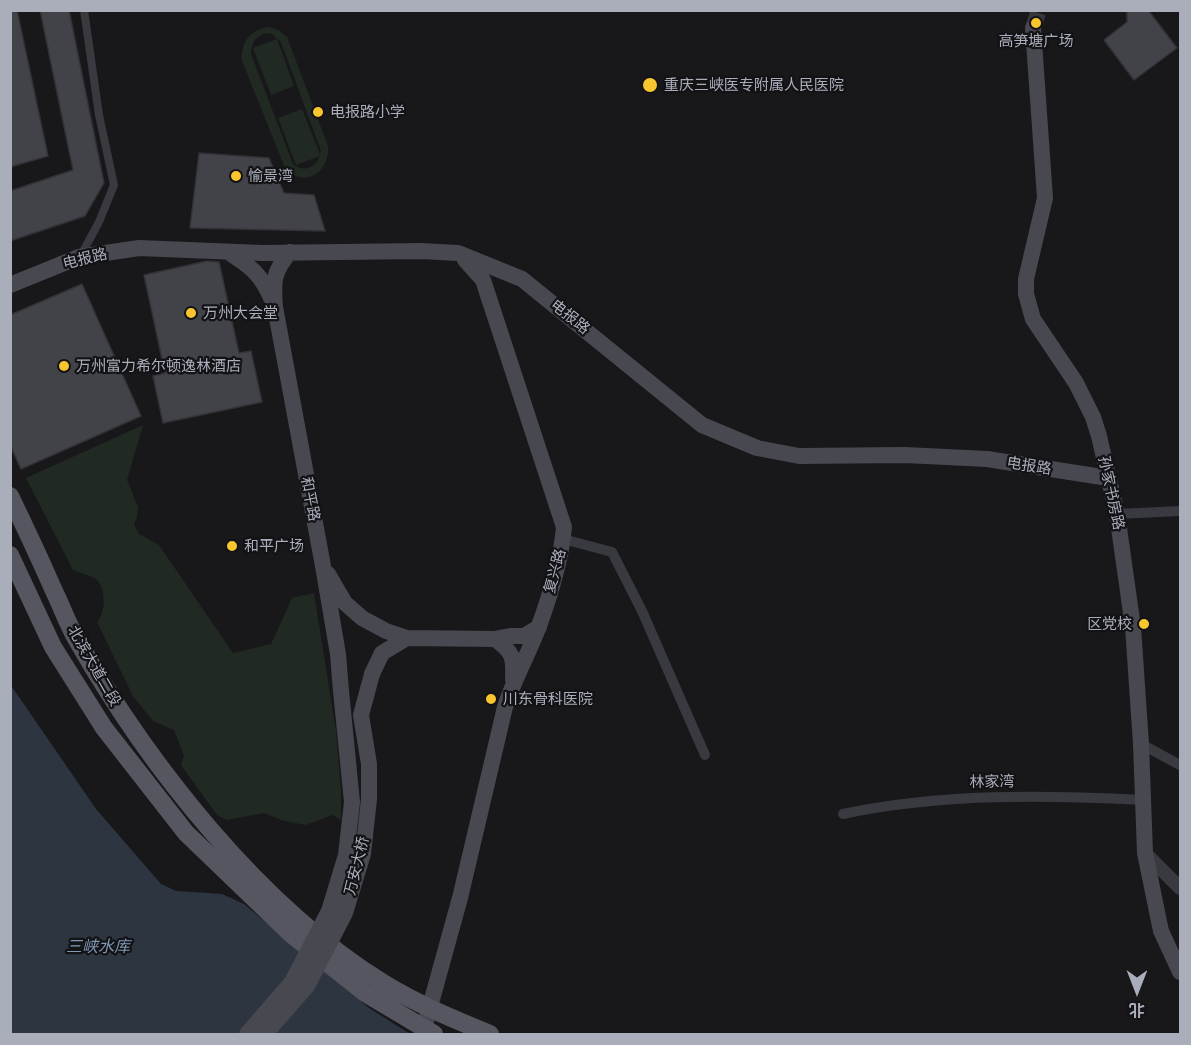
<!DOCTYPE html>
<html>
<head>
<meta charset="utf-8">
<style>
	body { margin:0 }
	#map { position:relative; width:1191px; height:1045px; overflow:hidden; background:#18181b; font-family:"Public Sans","Noto Sans SC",sans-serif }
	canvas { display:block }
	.frame { position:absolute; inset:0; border:12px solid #aaaebb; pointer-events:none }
	.north { position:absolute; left:1107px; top:961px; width:60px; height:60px; -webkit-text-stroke:4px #131316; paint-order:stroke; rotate:180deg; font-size:16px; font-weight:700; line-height:24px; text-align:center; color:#aaaebb }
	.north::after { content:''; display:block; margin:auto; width:21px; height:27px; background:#aaaebb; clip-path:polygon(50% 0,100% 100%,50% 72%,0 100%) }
</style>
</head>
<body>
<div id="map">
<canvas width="1191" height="1045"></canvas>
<div class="frame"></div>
<div class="north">北</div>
</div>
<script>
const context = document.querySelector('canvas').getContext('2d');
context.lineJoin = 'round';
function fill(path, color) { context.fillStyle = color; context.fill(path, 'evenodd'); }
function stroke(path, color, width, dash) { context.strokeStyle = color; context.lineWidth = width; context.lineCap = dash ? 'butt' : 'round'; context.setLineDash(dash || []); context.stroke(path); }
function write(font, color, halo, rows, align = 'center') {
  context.font = font + ' "Public Sans","Noto Sans SC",sans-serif'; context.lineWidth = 4.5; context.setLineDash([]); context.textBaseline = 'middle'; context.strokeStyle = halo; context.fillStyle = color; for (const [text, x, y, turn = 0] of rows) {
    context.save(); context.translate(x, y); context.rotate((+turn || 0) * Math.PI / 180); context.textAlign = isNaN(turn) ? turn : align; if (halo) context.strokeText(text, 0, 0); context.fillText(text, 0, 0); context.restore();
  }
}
fill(new Path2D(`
	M269,27L278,30L287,37L328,146C330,173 304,189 285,168L242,61C241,41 250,30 269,27ZM266,33L272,34L281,42L321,151L320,154L302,109L278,118L296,165L320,156C315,168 303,173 293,164L251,54C251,43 256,36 266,33Z
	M277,39L294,86L271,95L253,48Z
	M143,425L127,480L138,507L137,517L134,525L139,534L159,545L233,653L271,644L292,598L314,593L336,731L341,791V820L332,815L306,825L284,821L264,813L227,820L217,815L181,765L184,756L174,730L153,721L133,696L97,622C106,612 106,589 97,580C91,575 80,573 73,570L26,478Z`), '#202922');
fill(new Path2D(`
	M10,684L96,809L161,884L176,891L222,894L244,904L369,1008L410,1034H11Z`), '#2d3640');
const building = new Path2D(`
	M10,10H17L48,156L10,167Z
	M40,10H69L104,183L85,216L10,241V191L73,170Z
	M1127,10H1148L1177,48L1134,80L1104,40L1127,22Z
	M199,153L269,158L284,193L314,195L325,231L190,228Z
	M207,261L219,262L239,353L251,351L262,402L163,423L153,376L165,373L144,275Z
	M82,284L141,416L21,469L10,445V315Z`);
fill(building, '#424348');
stroke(building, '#333237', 1.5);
stroke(new Path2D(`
	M1033,28L1039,10`), '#35363b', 16, [16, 8]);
stroke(new Path2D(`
	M80,257L99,222L114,185L99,115L84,10`), '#393a40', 8);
stroke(new Path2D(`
	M1117,514L1180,511
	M563,539L612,552L642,611L705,755
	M1141,744L1180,765
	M843,814C942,793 1043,795 1143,800`), '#393a40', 10);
stroke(new Path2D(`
	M1145,853L1180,888`), '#393a40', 14);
stroke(new Path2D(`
	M1033,28L1045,198L1026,279V294L1033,319L1076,383L1093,417L1099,436L1117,514L1133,627L1141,744L1145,853L1161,931L1180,972
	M228,252C250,266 261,274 271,298
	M290,252C273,272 273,281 275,307L323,566L338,654L341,691
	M10,285L79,257L139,248L262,253L421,251L458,253L522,279L702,425L757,448L799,456L905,455L987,459L1108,478
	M328,574L345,603L362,618L386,631L407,638L495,639L512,636H524L539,627
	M495,639C513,652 514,657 513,679
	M372,674L382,653L407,638
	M426,1021L460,898L505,707C514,679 529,653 539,626C551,593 561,561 564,527L483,280L465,260`), '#474850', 16);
stroke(new Path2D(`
	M10,496C25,527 40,559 54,591C62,607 68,625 77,640C149,766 259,906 383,983C417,1004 453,1019 490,1034
	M10,555L53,647L104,728L186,833L291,934L365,993L434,1034`), '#55565f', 18);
stroke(new Path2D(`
	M247,1034L292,982L329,911L346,855L352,802L341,691
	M265,1034L307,986L345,913L363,854L369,799V764L361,715L372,674`), '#474850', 16);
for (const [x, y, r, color] of [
	[1036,23,6,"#fac630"],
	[650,85,8,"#fac630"],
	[318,112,6,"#fac630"],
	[236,176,6,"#fac630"],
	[191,313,6,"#fac630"],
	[64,366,6,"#fac630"],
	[232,546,6,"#fac630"],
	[1144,624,6,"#fac630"],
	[491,699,6,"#fac630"]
]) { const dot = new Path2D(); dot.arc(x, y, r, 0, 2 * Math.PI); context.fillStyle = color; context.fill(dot); stroke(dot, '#131316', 2); }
write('15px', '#aaaebb', '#131316', [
	["高笋塘广场",1036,41,"center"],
	["重庆三峡医专附属人民医院",664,85],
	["电报路小学",330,112],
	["愉景湾",248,176],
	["万州大会堂",203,313],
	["万州富力希尔顿逸林酒店",76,366],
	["和平广场",244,546],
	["区党校",1132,624,"right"],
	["川东骨科医院",503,699]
], 'left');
write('15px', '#aaaebb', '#131316', [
	["电报路",85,259,-14],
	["电报路",570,317,39],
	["电报路",1029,466,9],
	["孙家书房路",1111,493,78],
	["和平路",310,499,79],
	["复兴路",555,571,-75],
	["北滨大道二段",94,666,60],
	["林家湾",992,782,-1],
	["万安大桥",357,866,-76]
]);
write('italic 16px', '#8099b7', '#131316', [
	["三峡水库",98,947]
]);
</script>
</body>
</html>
